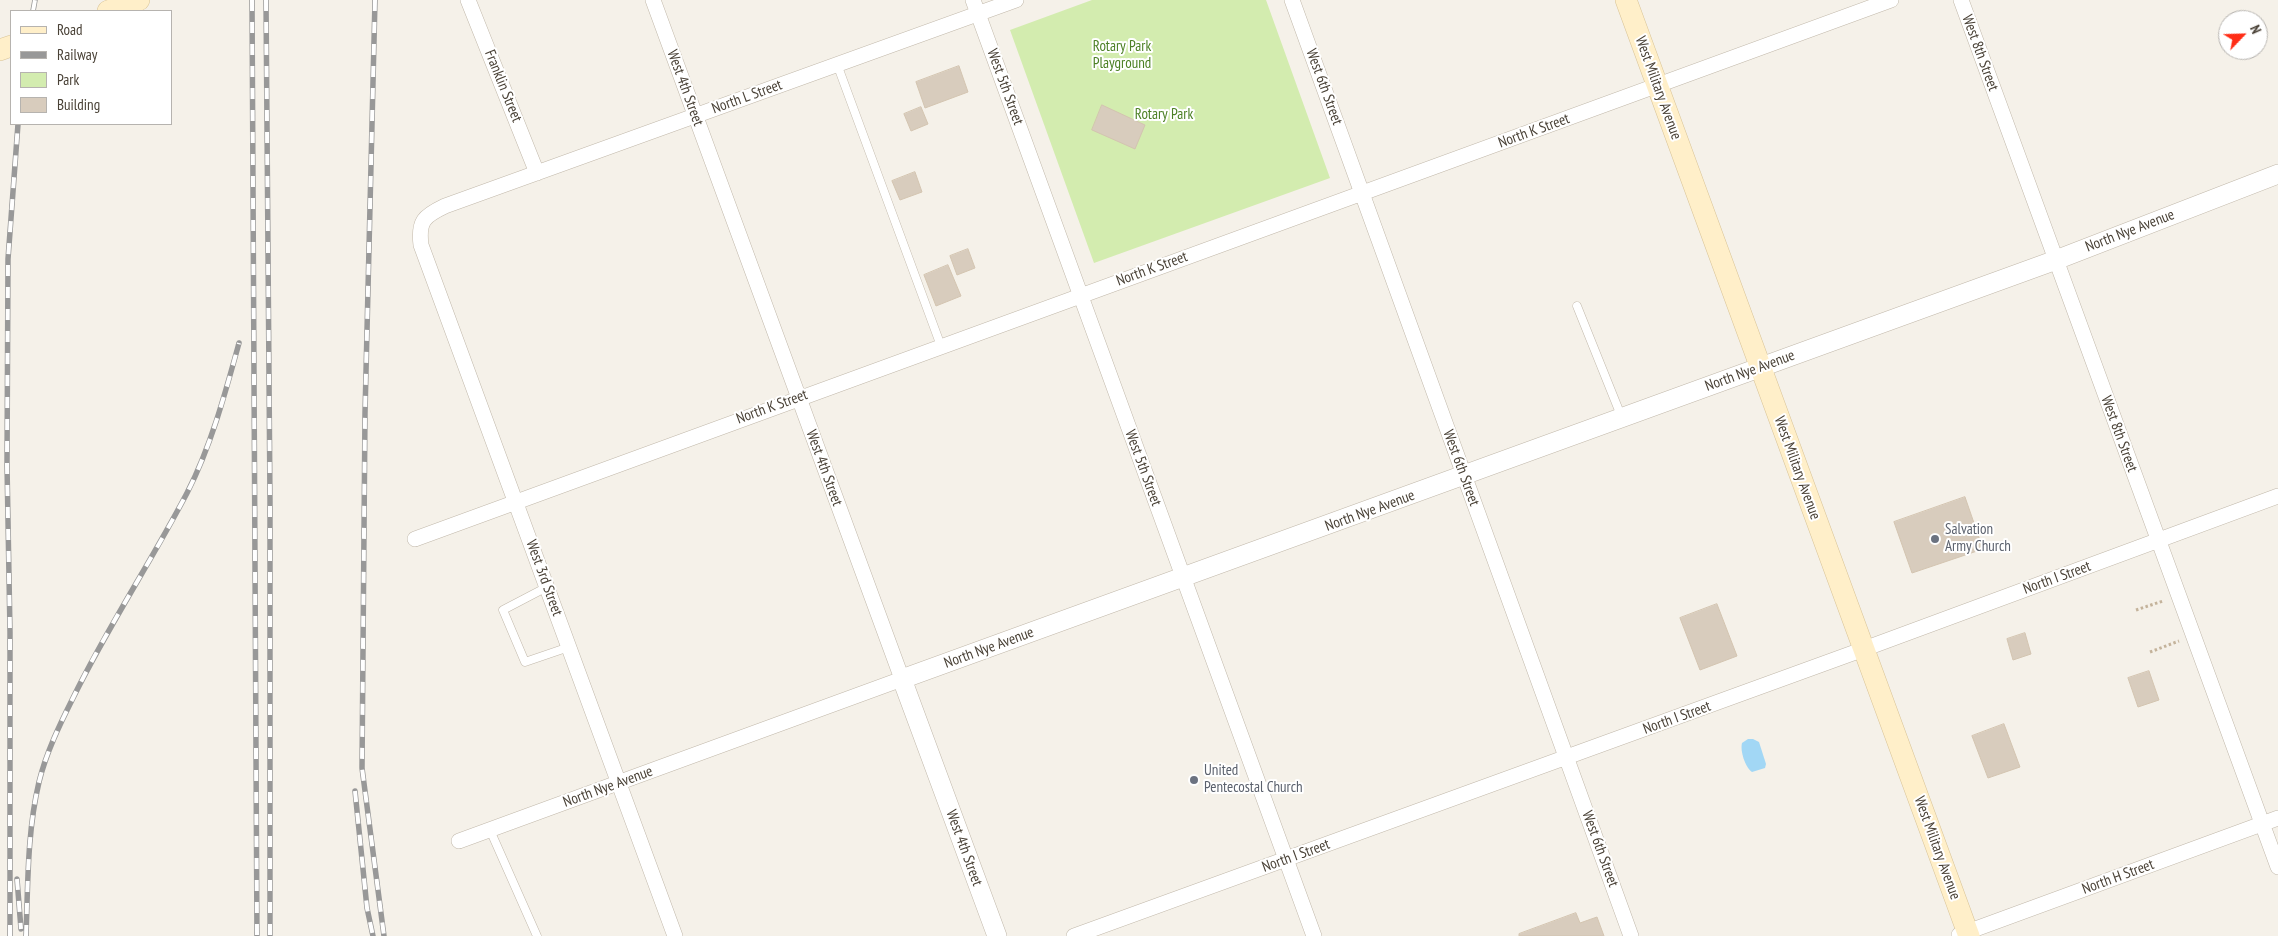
<!DOCTYPE html>
<html>
<head>
<meta charset="utf-8">
<style>
	body { margin:0 }
	#map { position:relative; width:2278px; height:936px; overflow:hidden; background:#f5f1e9; font-family:"PT Sans Narrow",sans-serif }
	canvas { display:block }
	.legend { position:absolute; left:10px; top:10px; width:162px; height:115px; box-sizing:border-box; background:#fff; border:1px solid #b6b3af; margin:0; padding:6px 9px; list-style:none; font-size:15px; color:#494136 }
	.legend li { display:flex; align-items:center; gap:10px; height:25px }
	.legend b { width:25px; border:1px solid #b6b3af }
	.north { position:absolute; left:2218px; top:10px; width:50px; height:50px; box-sizing:border-box; background:#fff; border:1px solid #b6b3af; border-radius:50%; rotate:66deg; font-size:14px; font-weight:700; line-height:20px; text-align:center; color:#494136 }
	.north::after { content:''; display:block; margin:auto; width:18px; height:22px; background:#ff2d16; clip-path:polygon(50% 0,100% 100%,50% 72%,0 100%) }
</style>
</head>
<body>
<div id="map">
<canvas width="2278" height="936"></canvas>
<ul class="legend">
<li><b style="height:6px;background:#ffefc9"></b>Road</li>
<li><b style="height:6px;background:#989898"></b>Railway</li>
<li><b style="height:14px;background:#d3ecaf"></b>Park</li>
<li><b style="height:14px;background:#d8ccbd"></b>Building</li>
</ul>
<div class="north">N</div>
</div>
<script>
const context = document.querySelector('canvas').getContext('2d');
context.lineJoin = 'round';
function fill(path, color) { context.fillStyle = color; context.fill(path, 'evenodd'); }
function stroke(path, color, width, dash) { context.strokeStyle = color; context.lineWidth = width; context.lineCap = dash ? 'butt' : 'round'; context.setLineDash(dash || []); context.stroke(path); }
function write(font, color, halo, rows, align = 'center') {
  context.font = font + ' "PT Sans Narrow",sans-serif'; context.lineWidth = 4; context.setLineDash([]); context.textBaseline = 'middle'; context.strokeStyle = halo; context.fillStyle = color; for (const [text, x, y, turn = 0] of rows) {
    context.save(); context.translate(x, y); context.rotate((+turn || 0) * Math.PI / 180); context.textAlign = isNaN(turn) ? turn : align; if (halo) context.strokeText(text, 0, 0); context.fillText(text, 0, 0); context.restore();
  }
}
fill(new Path2D(`
	M1092,0H1266L1330,178L1094,263L1010,30Z`), '#d3ecaf');
fill(new Path2D(`
	M1748,739H1753L1759,742L1766,764L1765,768L1752,772C1745,767 1740,751 1742,743Z`), '#a2d7f5');
const building = new Path2D(`
	M959,66L968,92L925,108L916,82Z
	M1102,105L1145,125L1135,149L1092,130Z
	M921,107L928,124L911,131L904,114Z
	M915,172L922,192L900,200L892,181Z
	M968,249L975,268L957,275L950,256Z
	M948,265L961,296L936,306L924,275Z
	M1965,497L1983,549L1912,573L1894,522Z
	M1717,604L1737,656L1700,670L1680,618Z
	M2025,633L2031,654L2013,660L2007,639Z
	M2149,671L2159,700L2138,707L2128,678Z
	M2004,724L2020,767L1988,778L1972,736Z
	M1576,913L1580,923L1597,917L1604,936H1519V934Z`);
fill(building, '#d8ccbd');
stroke(building, '#d3c4b0', 1);
const service = new Path2D(`
	M837,64L941,346
	M1577,306L1622,418
	M547,587L503,610L525,662L569,647
	M490,830L537,936`);
const minor = new Path2D(`
	M468,0L537,173
	M973,0L1314,936
	M1292,0L1631,936
	M1961,0L2278,867
	M415,539L1891,0
	M459,841L902,679L653,0
	M1959,935L2278,818
	M675,936L421,245C418,221 424,216 445,206L1016,0
	M1074,936L1864,649L2278,496`);
const tertiary = new Path2D(`
	M997,936L902,679L2056,260L2278,174`);
const secondary = new Path2D(`
	M1626,0L1969,936
	M108,11L139,0
	M0,50L11,46`);
stroke(service, '#c1b8aa', 9);
stroke(minor, '#c1b8aa', 16);
stroke(tertiary, '#c1b8aa', 20);
stroke(secondary, '#d8c396', 22);
stroke(new Path2D(`
	M2136,610L2163,601
	M2150,652L2179,641`), '#c4b39b', 3, [2.5, 2.5]);
stroke(service, '#fff', 8);
stroke(minor, '#fff', 15);
stroke(tertiary, '#fff', 19);
stroke(secondary, '#ffefc9', 21);
const rail = new Path2D(`
	M252,0L257,936
	M266,0L270,501V936
	M375,0L365,413L362,768L384,936
	M33,11L35,0
	M355,791L367,908L373,936
	M17,879L21,929
	M10,936V632L7,465L8,259L18,124
	M26,936C28,884 27,833 39,782C46,753 60,724 73,698C107,628 151,562 187,493C211,446 225,394 239,343`);
stroke(rail, '#989898', 5.5);
stroke(rail, '#fff', 4, [11]);
for (const [x, y, r, color] of [
	[1935,539,5,"#6b7280"],
	[1194,780,5,"#6b7280"]
]) { const dot = new Path2D(); dot.arc(x, y, r, 0, 2 * Math.PI); context.fillStyle = color; context.fill(dot); stroke(dot, '#fff', 2); }
write('15px', '#4c8025', '#fff', [
	["Rotary Park",1122,47],
	["Playground",1122,64],
	["Rotary Park",1164,115]
]);
write('15px', '#494136', '#fff', [
	["West 8th Street",1980,53,70],
	["Franklin Street",503,86,68],
	["West 5th Street",1005,87,70],
	["West 6th Street",1324,87,70],
	["West 4th Street",685,88,70],
	["West Military Avenue",1658,88,70],
	["North L Street",747,97,-20],
	["North K Street",1534,131,-20],
	["North Nye Avenue",2130,231,-21],
	["North K Street",1152,269,-20],
	["North Nye Avenue",1750,371,-20],
	["North K Street",772,407,-20],
	["West 8th Street",2119,434,70],
	["West 4th Street",824,468,70],
	["West 5th Street",1143,468,70],
	["West 6th Street",1461,468,70],
	["West Military Avenue",1797,468,70],
	["North Nye Avenue",1370,511,-20],
	["West 3rd Street",544,578,70],
	["North I Street",2057,578,-20],
	["North Nye Avenue",989,648,-20],
	["North I Street",1677,718,-20],
	["North Nye Avenue",608,787,-20],
	["West 4th Street",964,848,70],
	["West Military Avenue",1937,848,70],
	["West 6th Street",1600,849,70],
	["North I Street",1296,856,-20],
	["North H Street",2118,877,-20]
]);
write('15px', '#5b616d', '#fff', [
	["Salvation",1945,530],
	["Army Church",1945,547],
	["United",1204,771],
	["Pentecostal Church",1204,788]
], 'left');
</script>
</body>
</html>
